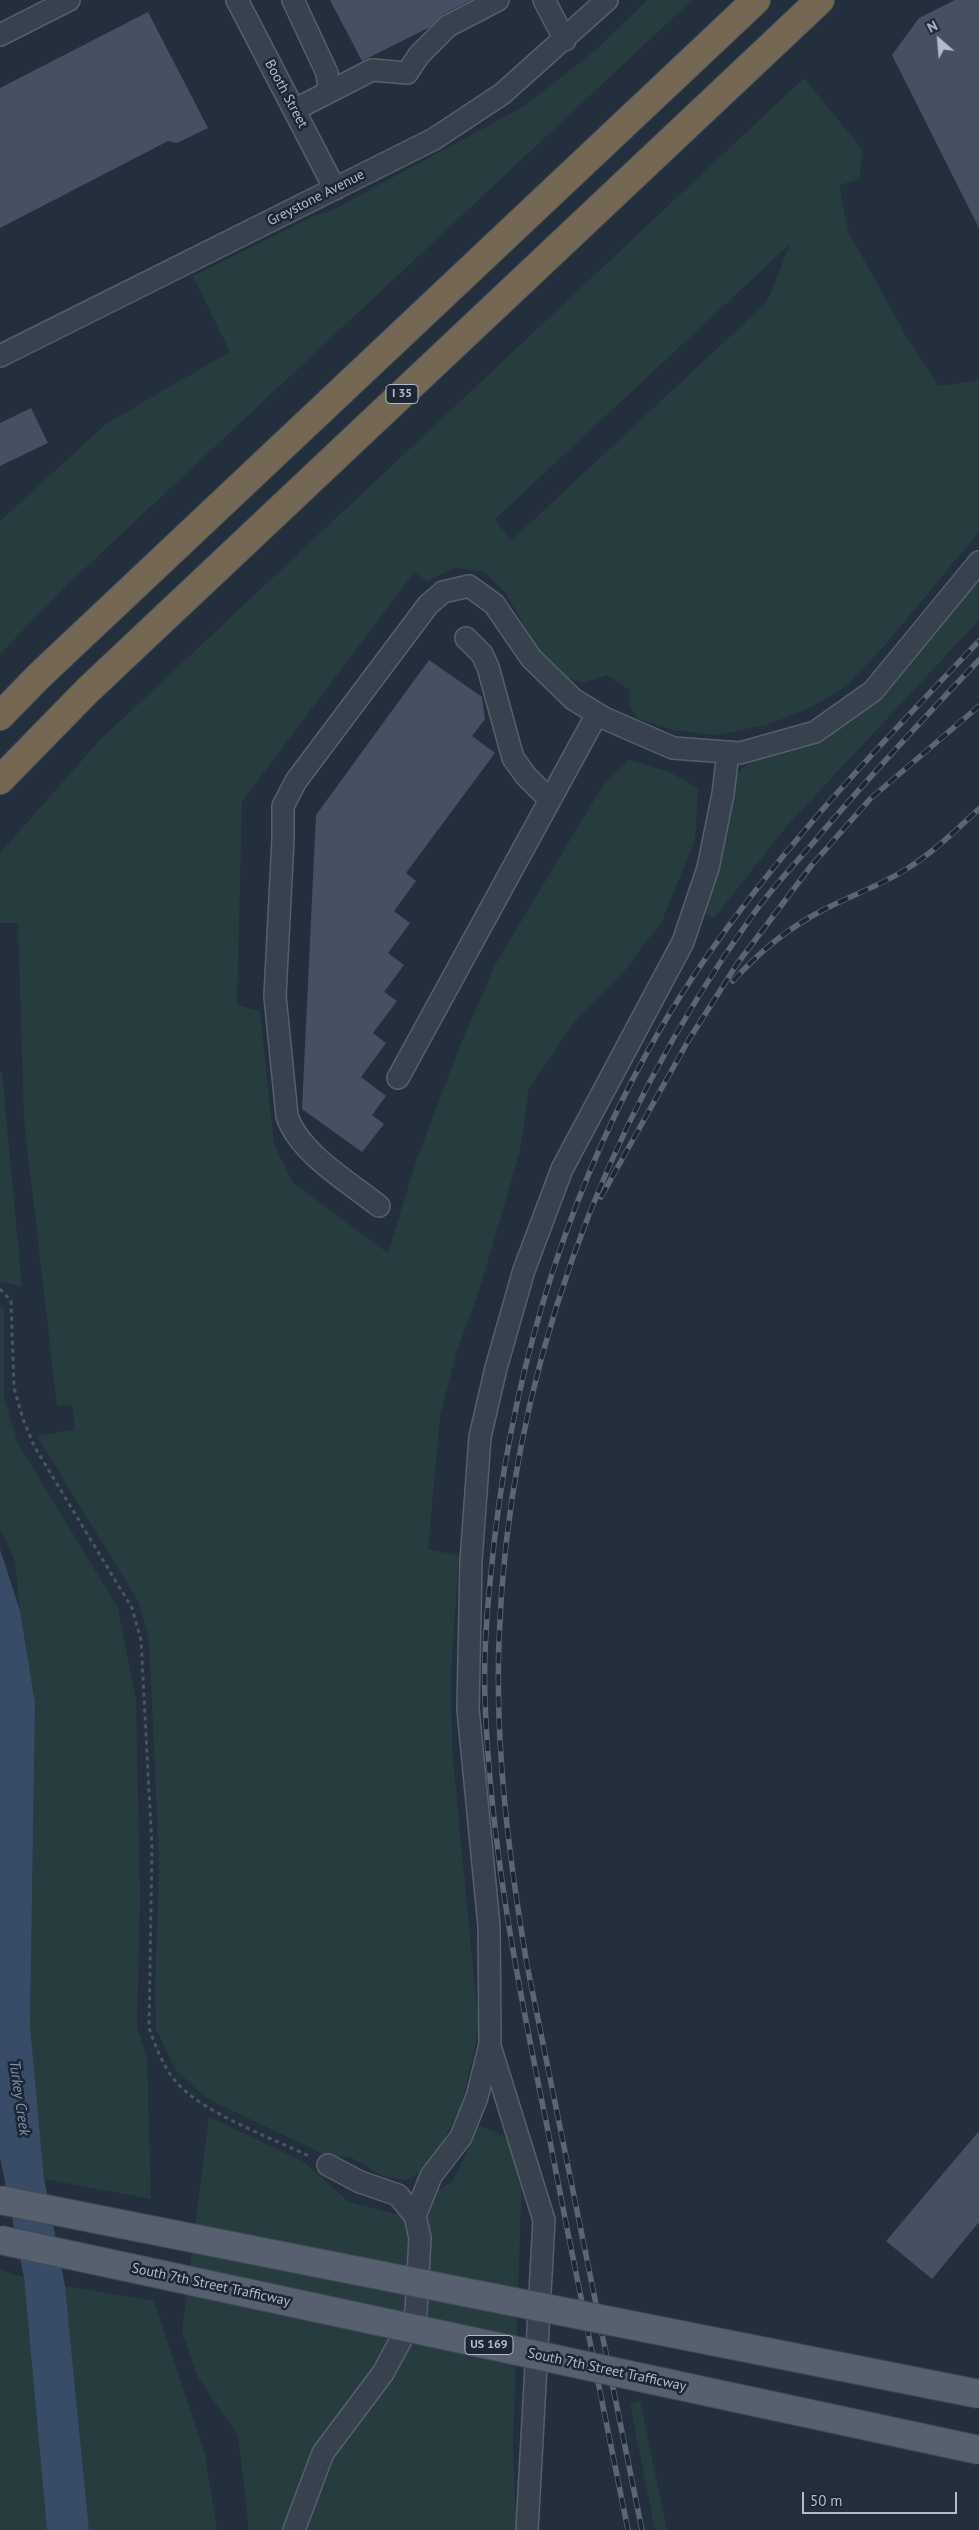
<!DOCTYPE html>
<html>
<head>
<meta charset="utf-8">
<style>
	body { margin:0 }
	#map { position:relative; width:979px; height:2530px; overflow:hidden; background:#242f3e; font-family:"PT Sans",sans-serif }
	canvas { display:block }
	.north { position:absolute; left:914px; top:15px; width:50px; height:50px; -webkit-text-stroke:4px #1d2633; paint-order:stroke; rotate:333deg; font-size:14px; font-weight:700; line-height:20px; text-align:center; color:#b4bcc9 }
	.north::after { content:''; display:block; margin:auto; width:18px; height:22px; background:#b4bcc9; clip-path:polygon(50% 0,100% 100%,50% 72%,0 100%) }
	.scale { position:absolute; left:802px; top:2492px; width:155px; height:22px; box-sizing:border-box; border:2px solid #b4bcc9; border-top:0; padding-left:6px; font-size:15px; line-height:18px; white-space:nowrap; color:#b4bcc9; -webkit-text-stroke:4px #1d2633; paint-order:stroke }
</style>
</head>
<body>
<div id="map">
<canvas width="979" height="2530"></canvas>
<div class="north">N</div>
<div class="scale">50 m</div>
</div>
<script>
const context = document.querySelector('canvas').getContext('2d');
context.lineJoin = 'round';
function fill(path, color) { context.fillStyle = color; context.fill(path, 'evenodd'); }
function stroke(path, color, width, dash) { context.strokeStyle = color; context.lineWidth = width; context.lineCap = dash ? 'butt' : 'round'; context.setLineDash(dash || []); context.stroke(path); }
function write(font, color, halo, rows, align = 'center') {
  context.font = font + ' "PT Sans",sans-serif'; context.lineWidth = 5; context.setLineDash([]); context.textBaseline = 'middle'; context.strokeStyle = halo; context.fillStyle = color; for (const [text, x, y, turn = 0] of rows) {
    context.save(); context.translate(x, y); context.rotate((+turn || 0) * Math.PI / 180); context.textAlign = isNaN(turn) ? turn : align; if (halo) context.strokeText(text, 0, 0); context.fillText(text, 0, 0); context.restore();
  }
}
fill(new Path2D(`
	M647,0H692L67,585L0,654V521L107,423L230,352L193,276L312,217L333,210L524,106L596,50Z
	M804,78L862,149L860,179L839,185L848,231L906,336L939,386L973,381L979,379V532L885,645L845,687L807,709L767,725L715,735L672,730L638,719L629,704L630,690L607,675L584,683L564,677L536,647L505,592L484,572L455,568L427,581L414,572L242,801L237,1005L260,1011L274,1144L293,1183L388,1253L416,1162L459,1048L495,965L602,787L629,760L669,772L698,788L695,840L662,921L625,970L578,1017L529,1088L520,1151L480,1288L457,1351L440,1417L428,1549L459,1556L451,1672L452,1749L478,2019L476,2044L460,2112L433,2157L417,2174L407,2180L385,2177L350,2157L325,2155L206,2098L175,2069L156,2029L155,1993L159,1862L149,1638L138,1601L37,1436L75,1430L72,1405L57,1406L24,1120L18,923H0V853L99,741ZM790,244L767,302L511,541L495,519Z
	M979,576V620L787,826L714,918L704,913L735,778L742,768L763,756L821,735Z
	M0,1072H2L22,1287L0,1281Z
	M0,1305L4,1308V1398L18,1443L118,1608L136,1700L140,1897L137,2027L147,2060L151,2199L44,2179L30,2025L35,1703L20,1611L15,1561L0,1529Z
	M209,2117L304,2162L349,2202L395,2214L453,2181L479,2126C512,2138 514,2138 522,2173L513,2446L515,2502L518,2530H249L238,2436L197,2376L182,2332Z
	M0,2270L24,2277L47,2530H0Z
	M65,2286L154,2301L205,2454L217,2530H89Z
	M640,2401L667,2530H655L630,2404Z`), '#263c3f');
fill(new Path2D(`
	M0,1549L20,1611L35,1703L30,2025L44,2179L65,2286L89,2530H47L24,2277L0,2157Z`), '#394c67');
fill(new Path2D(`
	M330,0H471L442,15L430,27L362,61Z
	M955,0H979V228L892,55L919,18Z
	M148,12L208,128L177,143L168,141L0,228V88Z
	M31,408L48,443L0,466V423Z
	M429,660L482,697L485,719L472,736L495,753L406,873L416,881L394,911L410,923L388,953L404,965L384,992L397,1001L373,1033L386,1043L361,1077L386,1096L372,1115L384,1124L362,1152L302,1109L316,815Z
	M979,2131V2222L932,2279L886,2241Z`), '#455162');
const minor = new Path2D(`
	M237,0L335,189
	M293,0L327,73L329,90
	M544,0L565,40
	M0,35L69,0
	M294,110L372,70L407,73L419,55L448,26L498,0
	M0,356L434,139L502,94L607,0
	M466,638L482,654L488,667L513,758L526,776L550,800
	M398,1078L597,714
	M379,1206C349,1182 299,1153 287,1116L275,996L283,839V806L296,781L428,605L443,592L469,586L494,604L531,658L573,699L604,718L673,748L740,753L815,732L873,691L979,562
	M490,2046L544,2220L527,2530
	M415,2216L431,2176L461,2137L477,2097L490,2044L489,1926L468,1709L471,1561L480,1437L496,1368L524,1270L562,1169L683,942L708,868L723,794L728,752
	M294,2530L323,2453L383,2373L416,2312L420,2238L415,2216L398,2195L360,2182L328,2165`);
const highway = new Path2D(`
	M0,716L39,676L756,0
	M0,780L87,691L820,0`);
stroke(minor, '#565f6c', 24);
stroke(highway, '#434c59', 30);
stroke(new Path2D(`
	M0,1289L11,1301L14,1388L23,1419L34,1446L132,1608L141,1640L152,1848L149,2028C156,2047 163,2067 177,2083C205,2114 272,2138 311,2157`), '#44595c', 3, [4, 4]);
stroke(minor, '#38414e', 21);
stroke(highway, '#746855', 28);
const rail = new Path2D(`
	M733,981C759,952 788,928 823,910C850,896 879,886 905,870C933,853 955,831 979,809
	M601,1197L688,1041L737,964L811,866L870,799L979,706
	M628,2530C601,2396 573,2261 547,2126C518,1985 490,1844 485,1699C483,1645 489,1589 495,1535C516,1356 573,1177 665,1021C750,879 866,760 979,641
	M642,2530L527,1965C509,1858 495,1749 499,1640C508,1379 601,1127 752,916C770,890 792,867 813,843C866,780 922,720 979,660`);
stroke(rail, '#5a6575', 5.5);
stroke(rail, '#1d2633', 4, [11]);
const majorBridge = new Path2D(`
	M0,2200L979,2394
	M0,2240L979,2450`);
stroke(majorBridge, '#414a57', 30, []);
stroke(majorBridge, '#56606e', 28);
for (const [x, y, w] of [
	[402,394,32],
	[489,2345,48]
]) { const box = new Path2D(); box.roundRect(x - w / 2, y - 9.5, w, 19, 4); context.fillStyle = '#1d2633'; context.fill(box); stroke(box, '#b4bcc9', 1); }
write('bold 12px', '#b4bcc9', null, [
	["I 35",402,394],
	["US 169",489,2345]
]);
write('14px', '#b4bcc9', '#1d2633', [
	["Booth Street",286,94,62],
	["Greystone Avenue",316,198,-27],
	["South 7th Street Trafficway",211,2285,12],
	["South 7th Street Trafficway",607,2370,12]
]);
write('italic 15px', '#7c92b1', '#1d2633', [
	["Turkey Creek",19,2098,82]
]);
</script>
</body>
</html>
